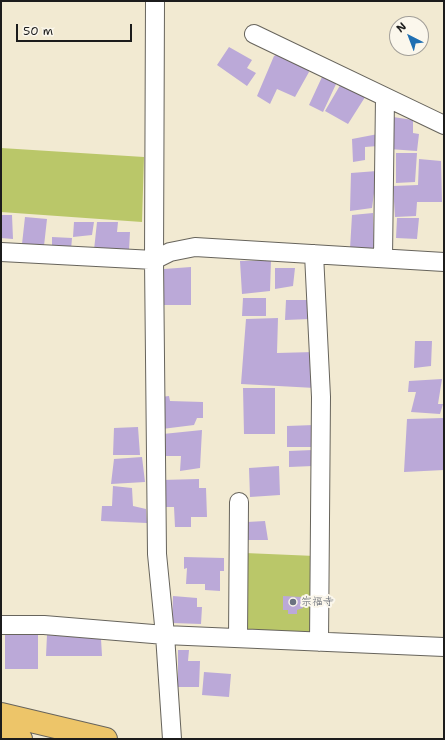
<!DOCTYPE html>
<html>
<head>
<meta charset="utf-8">
<style>
	body { margin:0 }
	#map { position:relative; width:445px; height:740px; overflow:hidden; background:#f2ead2; font-family:"Shantell Sans",sans-serif }
	canvas { display:block }
	.frame { position:absolute; inset:0; border:2px solid #1c1c1c; pointer-events:none }
	.north { position:absolute; left:389px; top:16px; width:40px; height:40px; box-sizing:border-box; background:#fbf7ec; border:1px solid #a29f99; border-radius:50%; rotate:318deg; font-size:11px; font-weight:700; line-height:16px; text-align:center; color:#1c1c1c }
	.north::after { content:''; display:block; margin:auto; width:14px; height:18px; background:#1f6fb2; clip-path:polygon(50% 0,100% 100%,50% 72%,0 100%) }
	.scale { position:absolute; left:16px; top:24px; width:116px; height:18px; box-sizing:border-box; border:2px solid #1c1c1c; border-top:0; padding-left:5px; font-size:12px; line-height:14px; white-space:nowrap; color:#1c1c1c; -webkit-text-stroke:3px #fbf7ec; paint-order:stroke }
</style>
</head>
<body>
<div id="map">
<canvas width="445" height="740"></canvas>
<div class="frame"></div>
<div class="north">N</div>
<div class="scale">50 m</div>
</div>
<script>
const context = document.querySelector('canvas').getContext('2d');
context.lineJoin = 'round';
function fill(path, color) { context.fillStyle = color; context.fill(path, 'evenodd'); }
function stroke(path, color, width, dash) { context.strokeStyle = color; context.lineWidth = width; context.lineCap = dash ? 'butt' : 'round'; context.setLineDash(dash || []); context.stroke(path); }
function write(font, color, halo, rows, align = 'center') {
  context.font = font + ' "Shantell Sans","Klee One",sans-serif'; context.lineWidth = 4; context.setLineDash([]); context.textBaseline = 'middle'; context.strokeStyle = halo; context.fillStyle = color; for (const [text, x, y, turn = 0] of rows) {
    context.save(); context.translate(x, y); context.rotate((+turn || 0) * Math.PI / 180); context.textAlign = isNaN(turn) ? turn : align; if (halo) context.strokeText(text, 0, 0); context.fillText(text, 0, 0); context.restore();
  }
}
fill(new Path2D(`
	M1,148L144,157L142,222L1,212Z
	M245,553L315,556L311,638L246,634Z`), '#bac769');
fill(new Path2D(`
	M229,47L252,60L247,68L256,73L247,86L217,65Z
	M280,53L306,65L309,72L295,97L277,89L270,104L257,96L274,56Z
	M322,77L337,82L323,112L309,105Z
	M342,82L367,94L348,124L325,111Z
	M393,117L413,120V133L419,134L417,151L389,149Z
	M378,134V146L365,147V160L353,162L352,139Z
	M396,153H417L415,182L396,183Z
	M419,159L441,161L442,202H417L416,216L395,217L393,186L418,185Z
	M377,171L372,208L350,211L351,173Z
	M373,213L374,248L350,249L352,215Z
	M1,215H12L13,239L1,238Z
	M25,217L47,219L44,246L22,244Z
	M397,218H419L417,239L396,238Z
	M74,222H94L92,235L73,237Z
	M97,222H118L117,232H130L129,250H94Z
	M52,237L72,238L71,250L52,249Z
	M271,260L270,291L242,294L240,261Z
	M191,267V305H162L164,269Z
	M275,268H295L293,286L275,289Z
	M243,298H266V316H242Z
	M286,300H310V319L285,320Z
	M278,318L277,353L314,352L315,388L241,384L246,319Z
	M415,341H432L431,366L414,368Z
	M442,379L438,404H443L440,414L411,412L416,392H408L409,381Z
	M243,388H275V434H244Z
	M169,396L170,401L203,402V418H197L194,425L162,429L161,397Z
	M444,418V470L404,472L407,419Z
	M314,425V447H287V426Z
	M138,427L140,455H113L114,428Z
	M202,430L200,468L180,471L181,456H161L163,434Z
	M313,450V466L289,467V451Z
	M142,457L145,482L111,484L114,459Z
	M279,466L280,495L250,497L249,468Z
	M199,479V488H206L207,517H191V527H175L174,507H161V480Z
	M113,486L132,488L133,506L146,509L147,523L101,521L102,506H112Z
	M265,521L268,540H246L247,522Z
	M184,557L224,558V571H220V591L205,590V584H186L187,568L184,569Z
	M173,596L197,598V607H202L201,624L172,623Z
	M283,596L303,597V608L297,610V614H288V610H283Z
	M5,633H38V669H5Z
	M47,635L101,639L102,656H46Z
	M178,650H189L188,661H200L199,687H178Z
	M204,672L231,674L229,697L202,695Z`), '#bba9d8');
const minor = new Path2D(`
	M155,1L154,260L157,554L165,635L172,739
	M254,34L444,125
	M1,252L154,260L170,252L195,247L444,262
	M314,254L321,397L319,642
	M383,258L385,97
	M1,625H44L165,635L444,647
	M238,638L239,502`);
const trunk = new Path2D(`
	M1,714L106,739
	M1,734L21,739`);
stroke(minor, '#67645c', 20);
stroke(trunk, '#67645c', 24);
stroke(minor, '#fff', 18);
stroke(trunk, '#edc569', 22);
for (const [x, y, r, color] of [
	[293,602,4,"#6b7280"]
]) { const dot = new Path2D(); dot.arc(x, y, r, 0, 2 * Math.PI); context.fillStyle = color; context.fill(dot); stroke(dot, '#fbf7ec', 1.5); }
write('11px', '#5b616d', '#fbf7ec', [
	["宗福寺",301,602]
], 'left');
</script>
</body>
</html>
